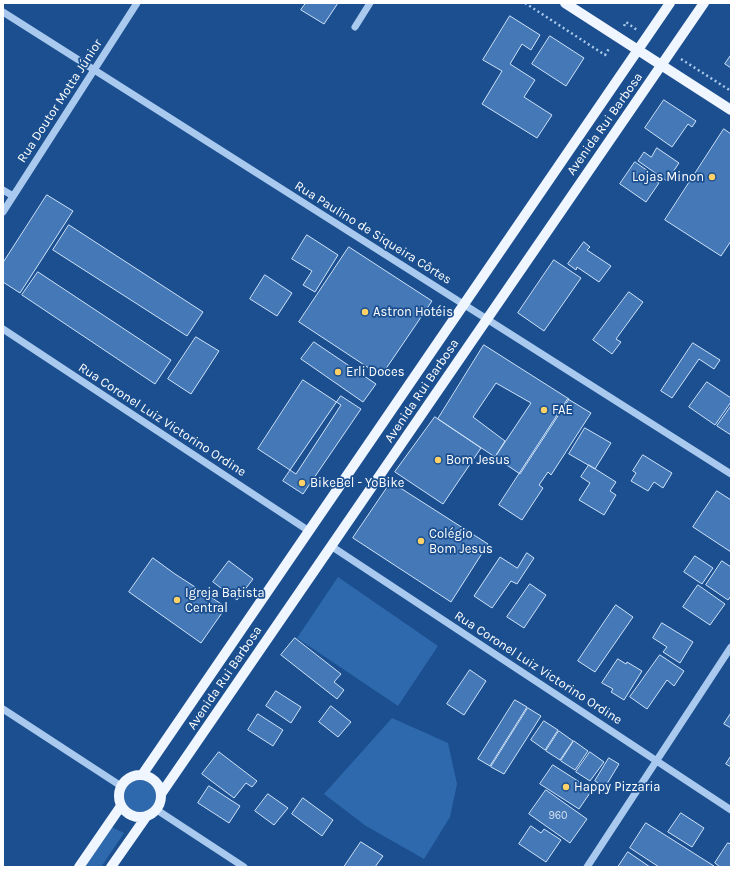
<!DOCTYPE html>
<html>
<head>
<meta charset="utf-8">
<style>
	body { margin:0 }
	#map { position:relative; width:734px; height:870px; overflow:hidden; background:#1b4f8f; font-family:Karla,sans-serif }
	canvas { display:block }
	.frame { position:absolute; inset:0; border:4px solid #fff; pointer-events:none }
</style>
</head>
<body>
<div id="map">
<canvas width="734" height="870"></canvas>
<div class="frame"></div>
</div>
<script>
const context = document.querySelector('canvas').getContext('2d');
context.lineJoin = 'round';
function fill(path, color) { context.fillStyle = color; context.fill(path, 'evenodd'); }
function stroke(path, color, width, dash) { context.strokeStyle = color; context.lineWidth = width; context.lineCap = dash ? 'butt' : 'round'; context.setLineDash(dash || []); context.stroke(path); }
function write(font, color, halo, rows, align = 'center') {
  context.font = font + ' Karla,sans-serif'; context.lineWidth = 3.5; context.setLineDash([]); context.textBaseline = 'middle'; context.strokeStyle = halo; context.fillStyle = color; for (const [text, x, y, turn = 0] of rows) {
    context.save(); context.translate(x, y); context.rotate((+turn || 0) * Math.PI / 180); context.textAlign = isNaN(turn) ? turn : align; if (halo) context.strokeText(text, 0, 0); context.fillText(text, 0, 0); context.restore();
  }
}
fill(new Path2D(`
	M338,577L438,646L398,706L297,638Z
	M392,718L448,743L457,784L450,817L424,859L366,826L324,794Z
	M124 796a16 16 0 1 1 32 0a16 16 0 1 1-32 0Z
	M109,826L124,833L101,867H81Z`), '#2e69ad');
const building = new Path2D(`
	M306,3H338L324,24L301,10Z
	M510,16L540,35L531,50L522,44L510,64L535,80L524,97L552,115L537,138L482,104L502,71L483,60Z
	M550,36L584,58L566,86L532,64Z
	M731,55V68L725,64Z
	M664,100L696,121L692,127L688,124L672,147L645,128Z
	M724,129L731,134V241L721,256L665,220Z
	M657,148L679,163L667,181L638,161L644,152L651,157Z
	M635,162L648,171L646,174L659,183L646,202L620,184Z
	M47,195L73,211L20,293L3,282V263Z
	M69,225L203,312L187,336L53,250Z
	M307,235L338,255L315,292L303,285L312,271L292,259Z
	M584,242L590,247L587,250L611,266L599,282L577,267L576,270L568,264Z
	M349,247L432,301L381,376L299,322Z
	M554,260L581,278L544,331L518,313Z
	M38,272L171,360L155,384L22,295Z
	M265,275L292,293L277,316L250,299Z
	M629,292L643,302L616,339L621,342L612,354L593,340Z
	M196,337L219,351L191,394L168,379Z
	M314,342L376,384L363,402L301,359Z
	M693,343L720,360L714,369L699,359L672,398L661,391Z
	M484,345L569,399L520,474L495,457L531,403L496,383L473,417L505,441L495,457L438,419Z
	M303,380L341,405L296,474L258,449Z
	M707,382L731,398V402L715,425L689,407Z
	M341,396L361,409L303,494L283,481Z
	M568,399L591,413L551,475L548,472L539,485L543,488L522,520L499,505Z
	M731,406V435L717,426Z
	M435,417L481,448L443,504L395,472Z
	M585,428L611,443L595,469L569,454Z
	M643,455L672,473L663,488L654,482L648,491L631,481L636,473L633,471Z
	M589,465L616,482L610,491L616,495L604,515L579,500L590,483L581,477Z
	M391,482L488,544L451,602L353,538Z
	M717,491L731,500V552L693,527Z
	M527,553L534,558L517,584L511,581L492,608L474,596L500,557L517,568Z
	M695,556L713,568L702,584L684,572Z
	M153,558L175,574L226,607L201,643L129,592Z
	M229,561L253,579L237,600L213,582Z
	M722,561L731,567V596L728,600L706,585Z
	M530,584L546,595L524,628L507,617Z
	M698,585L725,604L710,625L683,607Z
	M616,605L633,617L595,672L578,661Z
	M662,623L693,642L680,663L663,652L667,647L653,638Z
	M295,638L341,674L334,682L344,690L337,699L281,655Z
	M660,655L684,671L674,686L667,680L647,709L630,697Z
	M618,659L626,664L627,662L642,671L624,700L611,692L613,689L602,683Z
	M470,670L486,681L464,715L447,704Z
	M276,691L301,707L291,723L266,706Z
	M515,700L527,707L490,766L478,759Z
	M331,706L351,722L338,737L319,722Z
	M528,708L541,716L504,774L491,767Z
	M731,713V728L724,724Z
	M258,714L283,730L273,746L248,730Z
	M544,721L558,730L545,750L531,740Z
	M559,731L573,741L560,760L546,751Z
	M574,741L588,751L575,770L561,761Z
	M219,752L257,781L252,787L246,783L234,798L202,774Z
	M590,752L604,762L590,781L576,772Z
	M731,756V767L726,764Z
	M609,758L619,764L605,787L595,781Z
	M553,765L592,790L579,809L540,784Z
	M209,786L240,806L229,823L198,803Z
	M546,790L587,819L570,843L529,814Z
	M268,794L288,808L274,825L255,811Z
	M303,798L333,820L322,836L292,814Z
	M681,813L704,828L692,847L668,832Z
	M646,823L714,866L713,867H659L630,848Z
	M531,826L541,833L544,829L561,840L546,862L519,844Z
	M361,842L383,856L375,867H344Z
	M728,843L731,844V867H720L715,863Z
	M628,852L650,867H618Z`);
fill(building, '#4478b7');
stroke(building, '#cfe3fa', 1);
stroke(new Path2D(`
	M525,3L605,55L610,47
	M624,26L626,22L637,30
	M681,59L731,91`), '#a9c9ee', 2.5, [2, 3]);
stroke(new Path2D(`
	M3,12L731,474
	M355,27L370,3
	M3,190L13,196
	M3,212L137,3
	M3,329L309,531
	M331,546L731,810
	M3,709L121,786
	M157,810L244,867
	M587,867L731,647`), '#a9c9ee', 7);
stroke(new Path2D(`
	M565,3L731,110
	M119 796a21 21 0 1 1 42 0a21 21 0 1 1-42 0Z
	M142,775L670,3
	M161,794L704,3
	M79,867L121,806
	M111,867L146,817`), '#f0f6ff', 10);
for (const [x, y, r, color] of [
	[712,177,4,"#ffd166"],
	[365,312,4,"#ffd166"],
	[338,372,4,"#ffd166"],
	[544,410,4,"#ffd166"],
	[438,460,4,"#ffd166"],
	[302,483,4,"#ffd166"],
	[421,541,4,"#ffd166"],
	[177,600,4,"#ffd166"],
	[566,787,4,"#ffd166"]
]) { const dot = new Path2D(); dot.arc(x, y, r, 0, 2 * Math.PI); context.fillStyle = color; context.fill(dot); stroke(dot, '#1b4f8f', 1.5); }
write('11px', '#d0dded', null, [
	["960",558,816]
]);
write('13px', '#fff', '#1b4f8f', [
	["Rua Doutor Motta Júnior",60,101,-57],
	["Avenida Rui Barbosa",605,124,-55],
	["Rua Paulino de Siqueira Côrtes",373,233,32],
	["Avenida Rui Barbosa",422,391,-56],
	["Rua Coronel Luiz Victorino Ordine",162,420,33],
	["Rua Coronel Luiz Victorino Ordine",538,668,33],
	["Avenida Rui Barbosa",225,678,-56]
]);
write('13px', '#fff', '#1b4f8f', [
	["Lojas Minon",704,177,"right"],
	["Astron Hotéis",373,312],
	["Erli Doces",346,372],
	["FAE",552,410],
	["Bom Jesus",446,460],
	["BikeBel - YoBike",310,483],
	["Colégio",429,534],
	["Bom Jesus",429,549],
	["Igreja Batista",185,593],
	["Central",185,608],
	["Happy Pizzaria",574,787]
], 'left');
</script>
</body>
</html>
